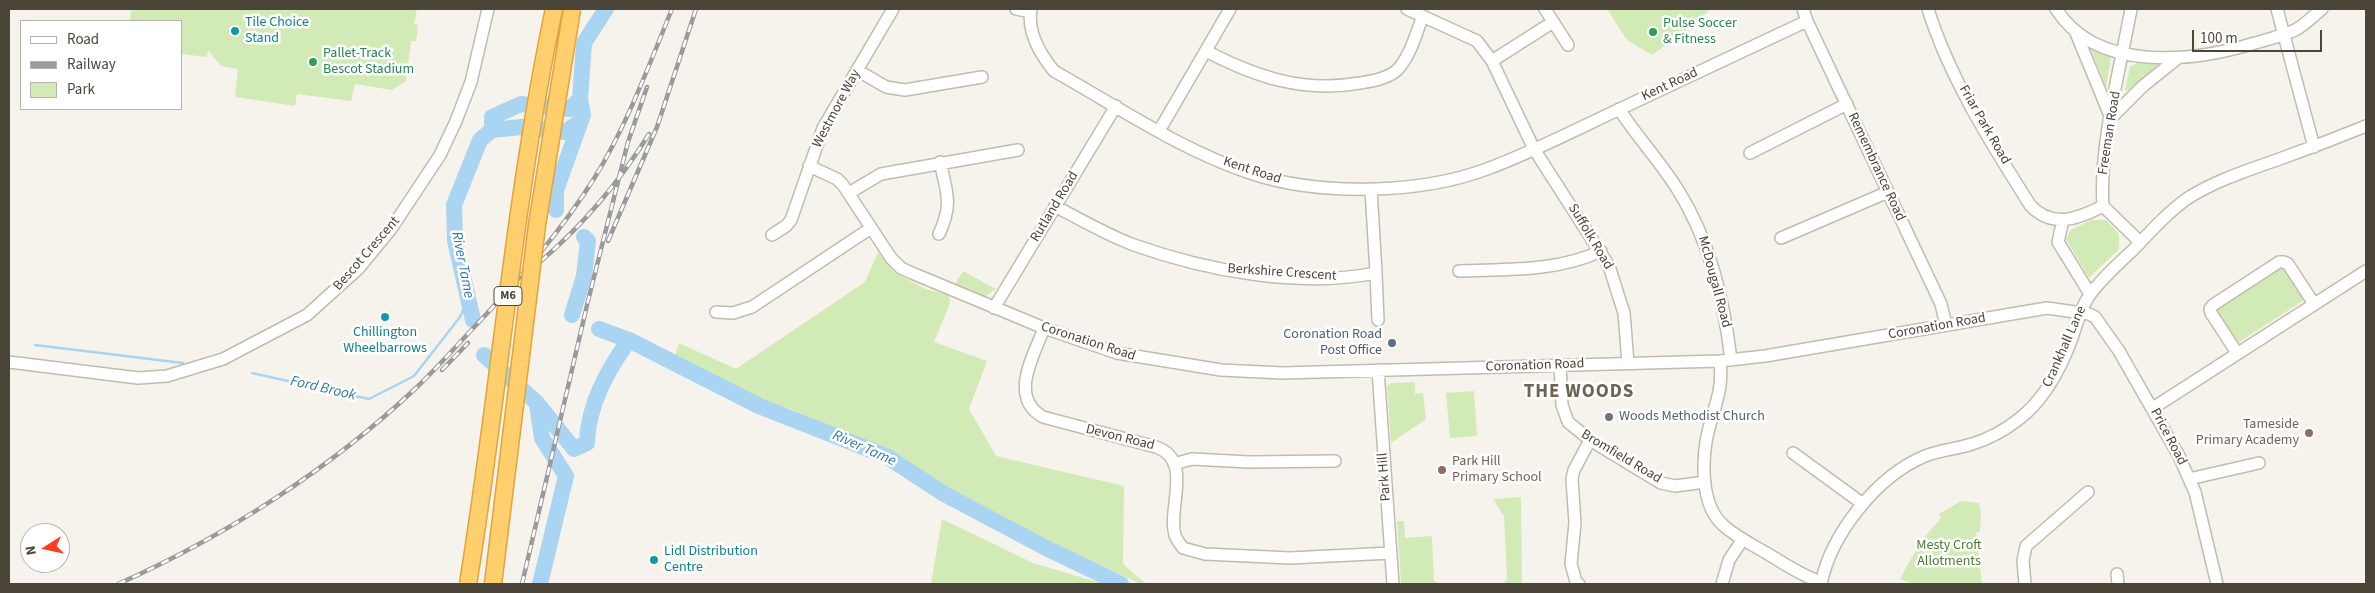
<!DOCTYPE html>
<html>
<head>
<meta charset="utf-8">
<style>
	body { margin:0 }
	#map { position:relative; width:2375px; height:593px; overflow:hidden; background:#f6f3ec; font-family:"Source Sans 3",sans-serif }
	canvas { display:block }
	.frame { position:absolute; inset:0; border:10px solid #4b4439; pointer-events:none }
	.legend { position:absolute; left:20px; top:20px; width:162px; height:90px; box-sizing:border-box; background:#fff; border:1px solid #b7b4b0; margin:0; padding:6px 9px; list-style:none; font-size:15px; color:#4b4439 }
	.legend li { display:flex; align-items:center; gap:10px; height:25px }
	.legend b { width:25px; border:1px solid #b7b4b0 }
	.north { position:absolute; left:20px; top:523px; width:50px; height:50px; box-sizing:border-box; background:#fff; border:1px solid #b7b4b0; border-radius:50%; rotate:260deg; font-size:14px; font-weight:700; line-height:20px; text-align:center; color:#4b4439 }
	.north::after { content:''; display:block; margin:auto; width:18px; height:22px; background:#fc3f1d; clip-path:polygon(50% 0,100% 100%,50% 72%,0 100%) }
	.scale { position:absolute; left:2192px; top:30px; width:130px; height:22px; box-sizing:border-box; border:2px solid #4b4439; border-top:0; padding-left:6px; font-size:15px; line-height:18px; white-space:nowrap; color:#4b4439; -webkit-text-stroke:4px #fff; paint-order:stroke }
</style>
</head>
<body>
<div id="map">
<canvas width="2375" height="593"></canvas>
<div class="frame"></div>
<ul class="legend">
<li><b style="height:6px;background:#fff"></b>Road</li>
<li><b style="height:6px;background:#9a9a9a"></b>Railway</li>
<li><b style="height:14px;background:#d2eab5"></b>Park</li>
</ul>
<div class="north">N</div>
<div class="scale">100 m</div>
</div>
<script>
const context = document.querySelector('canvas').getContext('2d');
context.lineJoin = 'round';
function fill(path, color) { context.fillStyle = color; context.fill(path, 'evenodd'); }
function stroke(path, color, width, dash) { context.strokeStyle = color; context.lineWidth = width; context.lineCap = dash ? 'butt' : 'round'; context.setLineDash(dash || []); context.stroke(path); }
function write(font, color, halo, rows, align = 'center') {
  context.font = font + ' "Source Sans 3",sans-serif'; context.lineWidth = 5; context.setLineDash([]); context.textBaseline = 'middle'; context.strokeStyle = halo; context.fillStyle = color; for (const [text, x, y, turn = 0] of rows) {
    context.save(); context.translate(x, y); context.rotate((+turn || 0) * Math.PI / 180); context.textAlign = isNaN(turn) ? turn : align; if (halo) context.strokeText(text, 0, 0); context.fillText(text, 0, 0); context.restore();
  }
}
fill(new Path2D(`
	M131,9H417L414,24L418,25L416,41H411L406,81L392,90L355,84L351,101L297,94L295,106L235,97L238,69L221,66L208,50L207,57L181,54V21H130Z
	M1607,9H1710L1695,24L1652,55L1627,40Z
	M2091,49L2107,53L2111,58L2106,87Z
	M2137,63L2156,64L2157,67L2127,91L2125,90L2130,67Z
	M2091,220H2106L2119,234V249L2089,278L2066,239L2071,230Z
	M878,252L894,272L925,289L949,295L950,303L934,342L987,361L969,409L996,456L1124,486L1123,564L1146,584H1141L1003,520L878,447L788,408L767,403L675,356L679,343L736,369L865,282Z
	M2284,264L2306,299L2236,344L2213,312Z
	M963,271L996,289L984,297L955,284Z
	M1415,382V394L1423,393L1426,419L1391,443L1387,386L1391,383Z
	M1474,391L1477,436L1450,438L1446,393Z
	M1521,497L1522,584H1504L1507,578L1504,516L1493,499Z
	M1961,501L1979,503L1981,513L1980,532H1976L1982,584H1914L1900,579L1921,541L1941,518L1939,514Z
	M942,519L1033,563L1104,584H931Z
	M1397,521H1404L1405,538L1432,536L1434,581L1440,584H1404L1401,582Z`), '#d2eab5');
stroke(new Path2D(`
	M35,345L183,363
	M252,373L369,399L414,376L460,317L468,298`), '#a9d4f2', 2.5);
stroke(new Path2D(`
	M492,130L521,127L565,132L580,122
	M556,210V190L583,115L580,99L584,43L606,9
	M572,315L584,276L588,241L584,237
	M473,320L455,241L454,205L480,140L492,130V117L521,104L570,109L580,99
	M599,329L629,340L759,406L886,456L944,494L1046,548L1121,584
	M484,355L537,403L574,449L587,443C588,405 607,371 629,340
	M537,404L542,438L566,476L540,584`), '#a9d4f2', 16);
const minor = new Path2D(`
	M1016,9L1031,12
	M1031,9C1027,31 1040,54 1054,71C1118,107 1182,151 1253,174C1321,196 1420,194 1487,169C1533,152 1577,129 1622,108C1683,79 1745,50 1807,21
	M1407,9L1477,41L1492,61L1534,149L1609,266L1624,313L1628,363
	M1545,9L1568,45
	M1803,9L1807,21L1941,304L1946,325
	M1928,9C1949,77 1992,145 2030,205C2052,229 2078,219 2103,206
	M2056,9C2097,73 2193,62 2255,43C2268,39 2283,36 2295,30C2305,25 2313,16 2322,9
	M2131,9C2120,70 2099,145 2103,206L2140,242
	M2277,9L2314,147
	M2076,33L2111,118L2143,86L2178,58
	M1206,51C1256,77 1303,93 1360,83C1372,81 1386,79 1396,71C1410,58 1416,33 1423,16
	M1492,61L1553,22
	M857,70L886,87L905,90L982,77
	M1619,109C1637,137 1660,161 1678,190C1710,241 1724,300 1731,360
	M1159,131L1230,9
	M1750,153L1847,104
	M809,166L837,179L843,185L891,258L901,268L912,273L1044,328L1117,353L1221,370L1282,373L1720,361L1765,356L2047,308L2089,314L2095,317L2119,351L2179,456L2189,479L2195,492L2217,584
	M849,193L881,174L1018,150
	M1055,206C1081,220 1107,235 1134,245C1207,271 1299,288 1376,273L1371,189
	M2063,220L2058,242L2090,294
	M939,234C953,204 947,193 940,162
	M772,235L786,226L791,220L823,128L893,9
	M1781,238L1888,192
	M1459,271C1508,269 1556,272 1601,251
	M1376,273L1378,320
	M994,308L1116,106
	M716,312L733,313L752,307L871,228
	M1044,328C1034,356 1008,397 1043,417L1156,447C1194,460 1167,508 1175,535C1176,539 1180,544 1183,548L1205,554L1290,558L1391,553
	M2237,353L2211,313L2210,309L2213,305L2279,262H2284L2288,264L2314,304
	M1720,361C1724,394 1711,412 1706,442C1702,468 1702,506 1723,525C1736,537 1753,545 1768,554C1785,564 1802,576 1821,582
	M9,362L138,378L167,376L223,359L307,315L358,269L391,229L440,155L456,121L471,82L488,9
	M1560,365L1562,405L1568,422L1590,440L1661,483L1675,486L1705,482
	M1378,370L1393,584
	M2153,408L2366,271
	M1793,453L1863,504
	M1174,464L1192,459L1249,462L1335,461
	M2189,479L2259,463
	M2117,574L2118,584
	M1579,584L1576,582L1571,564L1575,523L1572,479L1574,470L1590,440
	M1722,584L1729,560L1743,539
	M1821,584C1831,534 1877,476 1925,456C1940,450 1957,449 1972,444C1989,439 2005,430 2019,419C2045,399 2061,368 2072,338C2077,324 2080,309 2089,296C2101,279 2118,264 2133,250C2150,232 2168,212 2188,198C2218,179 2252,169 2285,157C2313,147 2339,137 2366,126
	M2025,584L2023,561L2026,546L2088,492`);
stroke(minor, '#c2bbae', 14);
stroke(minor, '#fff', 11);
const rail = new Path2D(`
	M608,241L657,127L696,9
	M541,261C583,225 620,181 649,134
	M442,370L468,343
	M118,584C226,536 330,469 416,388C438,367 458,344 479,322C521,277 562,230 595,177C627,125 649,65 672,9
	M522,584L588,301L628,142L647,87`);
stroke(rail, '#9a9a9a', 4.5);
stroke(rail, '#fff', 2.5, [8]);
const highwayBridge = new Path2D(`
	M468,584C499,393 514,199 554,9
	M493,584L537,225L572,9`);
stroke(highwayBridge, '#e0a43c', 19, []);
stroke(highwayBridge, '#ffcf6e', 16);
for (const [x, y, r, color] of [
	[235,31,5,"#0f9aa8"],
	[1653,32,5,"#2e9e5b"],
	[313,62,5,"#2e9e5b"],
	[385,317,5,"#0f9aa8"],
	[1392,343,5,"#5c6f8a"],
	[1609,417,5,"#6b7280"],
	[2309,433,5,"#8d6e63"],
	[1442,470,5,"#8d6e63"],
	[654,560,5,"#0f9aa8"]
]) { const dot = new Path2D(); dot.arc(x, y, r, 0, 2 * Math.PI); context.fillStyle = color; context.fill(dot); stroke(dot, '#fff', 2); }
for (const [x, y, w] of [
	[508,296,28]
]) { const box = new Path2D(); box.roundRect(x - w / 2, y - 9.5, w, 19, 4); context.fillStyle = '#fff'; context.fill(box); stroke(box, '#4b4439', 1); }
write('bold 12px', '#4b4439', null, [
	["M6",508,296]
]);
write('14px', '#0d838f', '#fff', [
	["Tile Choice",245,23],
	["Stand",245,39],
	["Chillington",385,333,"center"],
	["Wheelbarrows",385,349,"center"],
	["Lidl Distribution",664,552],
	["Centre",664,568]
], 'left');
write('14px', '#27864d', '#fff', [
	["Pulse Soccer",1663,24],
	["& Fitness",1663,40],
	["Pallet-Track",323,54],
	["Bescot Stadium",323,70]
], 'left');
write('14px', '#4b4439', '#fff', [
	["Kent Road",1670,85,-25],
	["Westmore Way",837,109,-62],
	["Friar Park Road",1984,125,60],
	["Freeman Road",2110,133,-81],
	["Remembrance Road",1876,167,65],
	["Kent Road",1252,171,18],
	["Rutland Road",1055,207,-59],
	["Suffolk Road",1590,237,59],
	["Bescot Crescent",367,254,-49],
	["Berkshire Crescent",1282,273,4],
	["McDougall Road",1714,282,75],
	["Coronation Road",1937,327,-10],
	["Coronation Road",1088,342,18],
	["Crankhall Lane",2065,347,-66],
	["Coronation Road",1535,366,-2],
	["Price Road",2168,437,62],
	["Devon Road",1120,438,14],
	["Bromfield Road",1621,457,31],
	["Park Hill",1385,477,-94]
]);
write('14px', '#4e5e75', '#fff', [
	["Coronation Road",1382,335],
	["Post Office",1382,351]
], 'right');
write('14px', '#5b616d', '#fff', [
	["Woods Methodist Church",1619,417]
], 'left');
write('14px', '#785e54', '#fff', [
	["Tameside",2299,425],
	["Primary Academy",2299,441],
	["Park Hill",1452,462,"left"],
	["Primary School",1452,478,"left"]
], 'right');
write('14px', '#4a7f2a', '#fff', [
	["Mesty Croft",1949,546],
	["Allotments",1949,562]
]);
write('italic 15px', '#2e7ab2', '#fff', [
	["River Tame",462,265,79],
	["Ford Brook",323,389,13],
	["River Tame",864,449,24]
]);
context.letterSpacing = '1px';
write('bold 19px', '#6e6250', '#fff', [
	["THE WOODS",1579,393]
]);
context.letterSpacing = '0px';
</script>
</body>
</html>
